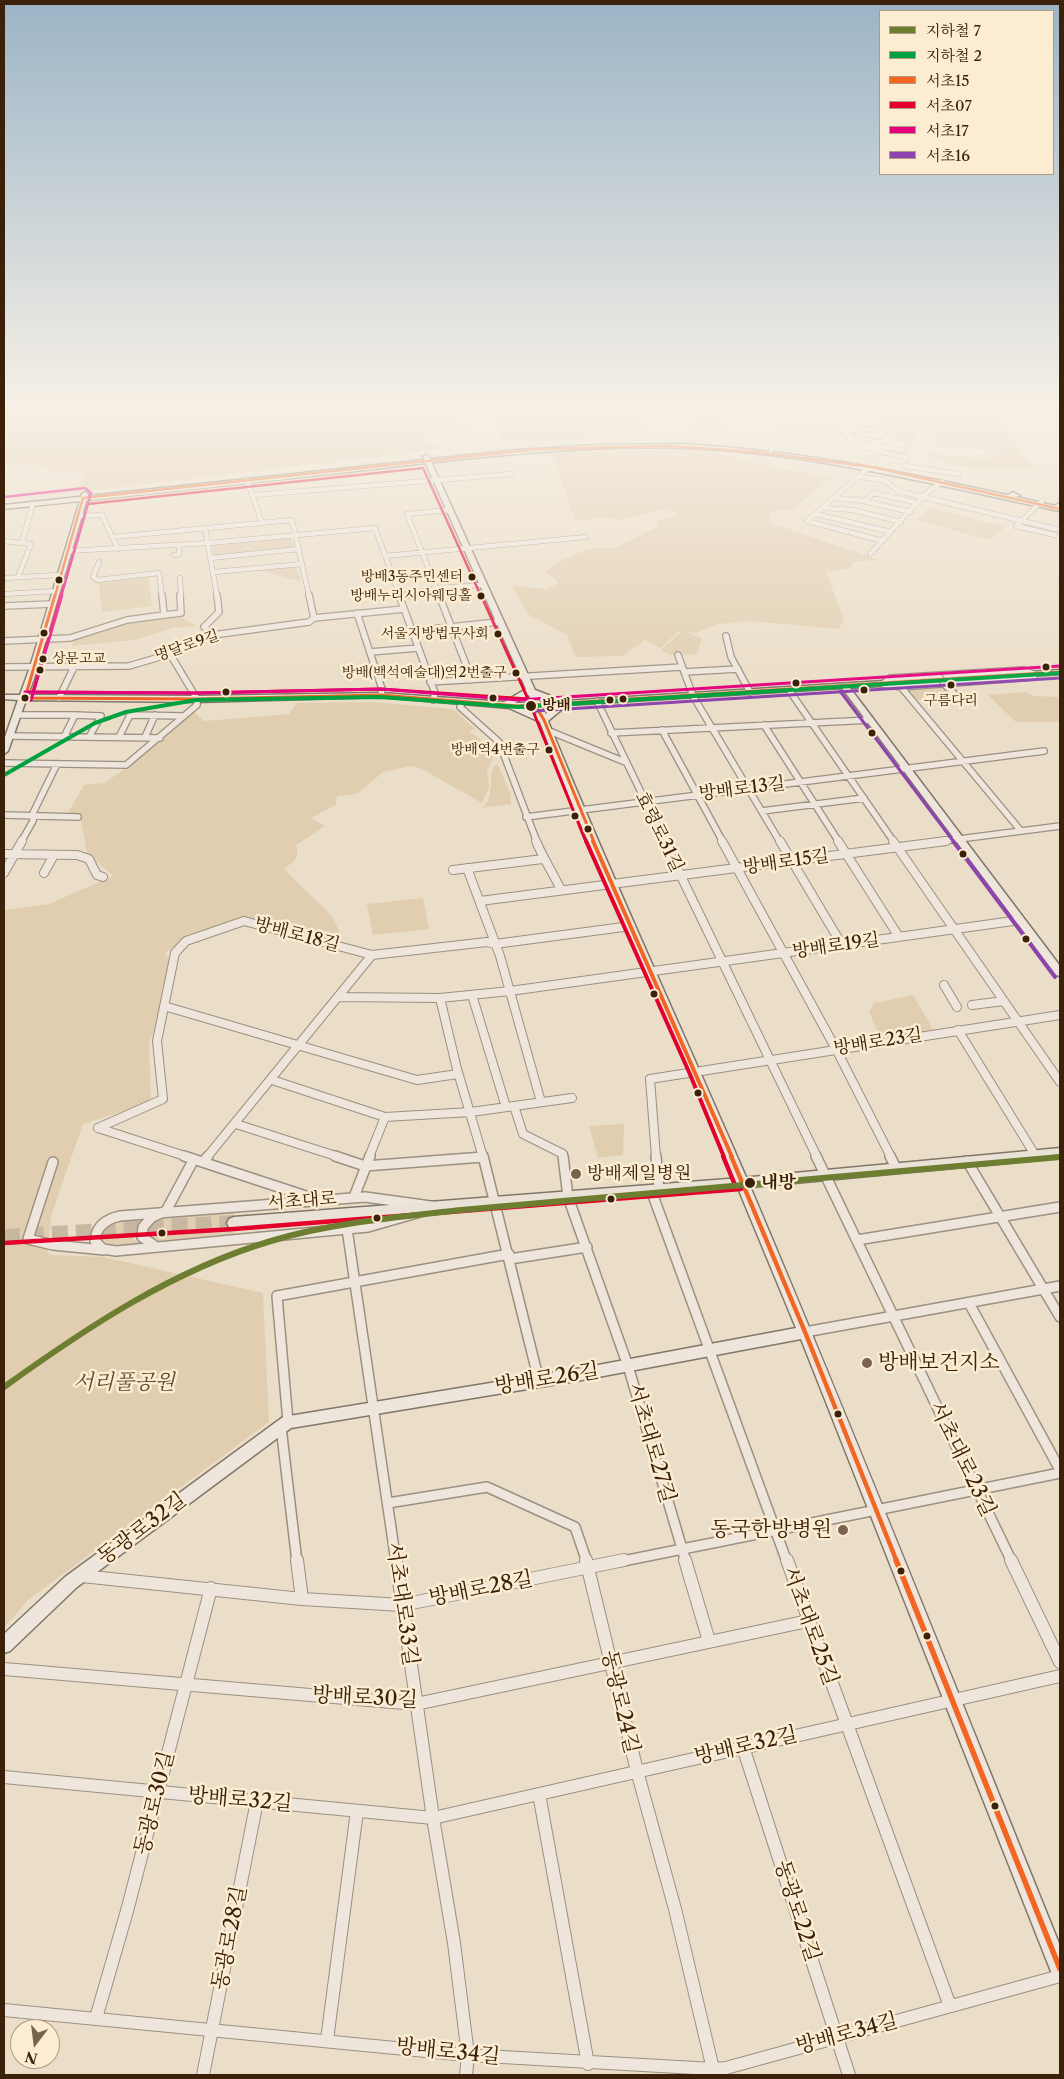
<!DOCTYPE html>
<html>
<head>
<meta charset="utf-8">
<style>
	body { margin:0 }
	#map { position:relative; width:1064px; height:2079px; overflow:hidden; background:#ebdec8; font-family:"Libre Caslon Text","Noto Serif KR",serif }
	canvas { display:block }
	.frame { position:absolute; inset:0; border:5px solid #3b210a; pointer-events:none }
	.legend { position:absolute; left:879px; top:10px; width:175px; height:165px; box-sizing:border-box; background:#fbecd2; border:1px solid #ae9b82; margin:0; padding:6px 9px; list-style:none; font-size:15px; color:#3b210a }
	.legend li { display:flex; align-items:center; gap:10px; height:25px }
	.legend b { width:25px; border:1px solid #ae9b82 }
	.north { position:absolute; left:10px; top:2019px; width:50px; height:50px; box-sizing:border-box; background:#fbecd2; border:1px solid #ae9b82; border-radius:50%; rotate:195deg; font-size:14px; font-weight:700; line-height:20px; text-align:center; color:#3b210a }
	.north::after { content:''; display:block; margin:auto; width:18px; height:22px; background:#79634c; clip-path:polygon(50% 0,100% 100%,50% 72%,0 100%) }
</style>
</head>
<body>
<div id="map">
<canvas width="1064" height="2079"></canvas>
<div class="frame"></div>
<ul class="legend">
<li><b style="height:6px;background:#6e7e31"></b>지하철 7</li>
<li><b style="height:6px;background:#00a23f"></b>지하철 2</li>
<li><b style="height:6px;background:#f26522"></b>서초15</li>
<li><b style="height:6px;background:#e4002b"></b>서초07</li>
<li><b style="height:6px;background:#e5007d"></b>서초17</li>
<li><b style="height:6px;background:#8e44ad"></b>서초16</li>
</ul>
<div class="north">N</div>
</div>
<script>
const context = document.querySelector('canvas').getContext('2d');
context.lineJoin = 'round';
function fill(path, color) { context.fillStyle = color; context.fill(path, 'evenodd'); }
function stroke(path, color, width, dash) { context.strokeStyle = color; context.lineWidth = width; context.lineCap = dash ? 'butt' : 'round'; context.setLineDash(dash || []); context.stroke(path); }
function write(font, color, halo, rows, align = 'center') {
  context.font = font + ' "Libre Caslon Text","Noto Serif KR",serif'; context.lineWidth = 5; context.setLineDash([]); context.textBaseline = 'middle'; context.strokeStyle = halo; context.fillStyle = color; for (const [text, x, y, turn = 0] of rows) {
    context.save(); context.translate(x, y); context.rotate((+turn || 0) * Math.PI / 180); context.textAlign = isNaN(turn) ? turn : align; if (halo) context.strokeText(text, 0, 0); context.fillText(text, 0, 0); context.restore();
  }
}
fill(new Path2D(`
	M4,403H451L459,426L477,439L469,441L451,431L420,437L430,444L443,449L42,496L59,489L80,487L84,472H57L33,464H4Z
	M488,403H573L554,410L564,415L592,412L643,417V427L638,436L501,443L498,411Z
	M767,403H861L830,407L824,412L777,411Z
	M892,403H1060V408L997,412L1023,455L1036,468C1006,471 946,471 921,452L972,458L997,457L998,441L996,452L936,444V433L984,439L918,430L913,445C895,442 888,434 881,417Z
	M694,419L727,421L724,439L690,437Z
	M649,450L714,452L781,469L832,477L792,510L780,509L770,514L769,522L878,560L854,562L850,568L826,572L844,619L839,629L749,621L718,624L695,633L687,632L702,638L697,654L670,655L661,650L682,631L680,630L661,648L645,640L623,656L575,657L567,635L528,614L512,586L547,589L559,583L546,572L558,562L590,548H615L659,526L656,522L679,514L667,508L623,520L600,518L575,521L552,453Z
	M931,508L1005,527L990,540L915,520Z
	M291,536L294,548L214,556L212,544Z
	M289,567L298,570L301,582L259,570Z
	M148,577L152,606L102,612L99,583Z
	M178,615L196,626L173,628L135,640L72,646L74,639L129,622Z
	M944,685L956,697L917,700L906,687Z
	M1025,692L1034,696L1060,697V722H1016L988,695Z
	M373,702L453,709L475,729L469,731L496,752L487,770L489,787L482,803L420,768L411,766L383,772L357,794L337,796L336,805L311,818L325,826L296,845C300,858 294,861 284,869L332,916L341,935L326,931L287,928L274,923L240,918L189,934L165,954L176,967L149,1044L151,1102L83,1124L51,1216L48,1253L52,1255L103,1257L263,1293L269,1422L28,1600L4,1628V910L49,904L113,876L87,853L80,816L67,814L84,785L104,783L131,765L194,712L204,721L289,714L297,703Z
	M498,765L511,795V804L482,808C495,797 488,779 494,766Z
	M423,898L429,929L373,935L367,904Z
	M913,995L934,1031L881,1038L869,1012L874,1003Z
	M624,1124L623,1155L598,1158L589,1126Z
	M235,1211L234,1236L159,1242L148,1235L152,1223L161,1218Z
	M143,1219L134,1224L130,1232L133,1239L141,1243L111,1246L102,1239L105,1227L115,1221Z`), '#e1ceb0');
stroke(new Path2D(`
	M4,1237L234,1223`), '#c8b8a2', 16, [16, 8]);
const streetFar4 = new Path2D(`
	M738,417H765L806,426L837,446
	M855,429L851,423L857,413L872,408L886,407
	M880,429L872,416L884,408
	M814,431L880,429L887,442H871
	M857,434L883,436
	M845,442L852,441L846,434L849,431
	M771,450L789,428
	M902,450L865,444L864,447L906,458
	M905,466L958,474
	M861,477L884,480L898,491L1060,530
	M247,480L262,523
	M254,495L511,474
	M835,498L864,501L910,512
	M1043,500L1016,526L1055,535
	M864,501L874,493L919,503
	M824,508L853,510L901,522
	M816,514L891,532
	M79,516L102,515L118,549
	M807,521L874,463
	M807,521L883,541
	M205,528L217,596
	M113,537L292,520L309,596
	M4,541L31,544L18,577
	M22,542L33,504
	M67,551L209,543L375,528L400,596
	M870,554L922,497L942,481
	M174,555L179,554V545
	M385,556L586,537
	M211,558L299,549
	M99,562L93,577L97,580L159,573L162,596
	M214,572L302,564
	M4,578L60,575
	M180,578L181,596
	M4,594L56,591
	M403,596L436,588L482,585
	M439,596L407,514L450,510`);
const streetFar3 = new Path2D(`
	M399,595L435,693L433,700
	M439,595L472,680
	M399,597L408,595
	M4,606L52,604
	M357,613L382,689L381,695
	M164,615L181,613L180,595
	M314,618L404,609
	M412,631L498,622
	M213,635L204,627L219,612L217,595
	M726,636L731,657L750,692
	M4,641L70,638L127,620L164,615L162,595
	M370,652L418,648
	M678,655L693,696L780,842
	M4,667L129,666L170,654L213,635L309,622L314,618L309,595
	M1023,670L1034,674V677L901,687L883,684L890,678Z
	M684,672L738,669
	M430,682L682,667
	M944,684L959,698
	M901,687L1021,831
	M789,690L894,842
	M59,698L74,667
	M597,701L665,842
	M462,702L460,707L499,742L537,842
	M18,715H75
	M764,725L839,842
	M547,730L625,762
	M662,730L723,842
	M611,733L870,720
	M11,736L160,738
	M64,737L75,715L101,716L89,737
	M119,737L130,715L184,716
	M145,737L155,715
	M4,763L126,765L197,705V699L170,654
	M762,811L864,798
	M4,815L78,817
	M526,817L1044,751
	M21,842L33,821V813L57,764
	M936,842L1060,826`);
const streetFar2 = new Path2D(`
	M536,841C543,858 553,873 561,890
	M664,841L817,1157
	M722,841L836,1049L891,1157
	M780,841L842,945
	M838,841L899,937
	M893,841L1060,1082
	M4,854L77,855L89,859L97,875L103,877
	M467,868L500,956L541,1102
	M453,870L543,859
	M4,873L22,841
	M44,873L54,855
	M480,901L946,841
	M944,985L957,1007
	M472,995L506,1107
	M339,997L440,998L510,991L1020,920
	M440,998L457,1069L483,1157
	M972,1005L1004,1001
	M164,1006L417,1080L458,1074
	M958,1030L1035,1155
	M272,1080L385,1117L471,1112L572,1098
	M514,1106L523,1134L563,1154V1157
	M236,1124L339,1157
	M98,1128L163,1099L157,1041L175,953L186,941L244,921L372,955L487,942L495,944L631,926
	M98,1128L188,1157
	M207,1157L372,955
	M369,1157L385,1117
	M477,1157H483
	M656,1157L650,1079L1060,1015`);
const streetFar1 = new Path2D(`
	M184,1156L312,1198
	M335,1156L365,1166L483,1157
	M483,1156L539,1381
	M563,1156L568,1197L628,1366L686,1562
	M656,1156L659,1189
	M816,1156L1012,1562
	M890,1156L896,1168
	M967,1161L1060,1317
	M53,1162L28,1239L53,1245L104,1250
	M203,1162L208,1156
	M651,1190L787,1562
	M354,1197L370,1156
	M365,1197L438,1207L368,1227L116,1251L103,1249L95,1241C96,1226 106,1219 120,1216Z
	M347,1229L396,1562
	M857,1240L1060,1207
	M155,1246L142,1237L143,1227L152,1217L166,1211L194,1159
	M510,1259L587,1247
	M969,1303L1060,1470
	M805,1332L1060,1286
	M288,1422L277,1296L509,1254
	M281,1427L297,1562
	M388,1503L487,1487L575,1527L587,1562
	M618,1562L1060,1473`);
const street = new Path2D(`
	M297,1560L302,1599
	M396,1560L433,1818L454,1943L468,2055L466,2075
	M586,1560L637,1771L675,1909L713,2069
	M685,1560L709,1641
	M787,1560L950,2006
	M1011,1560L1060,1662
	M82,1576L302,1599L402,1605L624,1560
	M4,1669L416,1704L808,1621
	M743,1747L849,2075
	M4,1777L433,1818L1060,1676
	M539,1794L588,2064
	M4,2010L467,2055L713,2069L726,2068L1060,1976
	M96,2018L127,1911L211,1588
	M327,2040L357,1811
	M203,2075L257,1801`);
const secondary = new Path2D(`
	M426,455L429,457L535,690L564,701L1060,670V674L850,688L1060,966V976L1056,975L842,688L567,705L548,721C613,882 687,1039 755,1198C860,1446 959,1696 1060,1946V1978L1053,1976L1050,1969L801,1339L582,1380L291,1428L77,1587L10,1651L4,1653V1634L65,1577L283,1417L582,1368L796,1328L689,1070L574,809L540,722L509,708L381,697L197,702L26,700L8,751L4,754V740L18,700L4,699V695H20L30,667L82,494L85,492L88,494L38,667L28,695L197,696L381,693L504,702L526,689L423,457ZM529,695L532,703H515ZM538,697L551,701L540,702ZM556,706L546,714L542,707ZM521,708H534L537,714Z
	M1013,492L1020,496L1007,498V496Z
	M1060,503V511L1054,506Z`);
const primary = new Path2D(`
	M681,444C810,451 934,478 1060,507V511C934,485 810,452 681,448C575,445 470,458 366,470C245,484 124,497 4,509V505L517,450L599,445Z
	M1060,1148V1158L741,1188L234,1229L229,1227L227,1223L229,1219L234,1217L741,1178Z`);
stroke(streetFar4, '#9b9081', 5.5);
stroke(streetFar3, '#9b9081', 8);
stroke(streetFar2, '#9b9081', 10);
stroke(streetFar1, '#9b9081', 12);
stroke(street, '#9b9081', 14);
stroke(secondary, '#817768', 3);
stroke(primary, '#817768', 3);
stroke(streetFar4, '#eee6dc', 4.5);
stroke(streetFar3, '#eee6dc', 5.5);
stroke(streetFar2, '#eee6dc', 8);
stroke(streetFar1, '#eee6dc', 9);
stroke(street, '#eee6dc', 12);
fill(secondary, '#eee6dc');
fill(primary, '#eae2d6');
const streetBridge = new Path2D(`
	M939,677L944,683`);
stroke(streetBridge, '#9b9081', 8, []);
stroke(streetBridge, '#eee6dc', 5.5);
stroke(new Path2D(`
	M83,498L538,449L670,446L755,452L872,467L1060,509
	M55,596L83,498`), '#f26522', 2.5);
stroke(new Path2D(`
	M55,595L25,698L197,699L381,695L518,706L1060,672
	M535,705L544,720L594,842`), '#f26522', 3);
stroke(new Path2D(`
	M593,841L732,1157`), '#f26522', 4);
stroke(new Path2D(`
	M731,1156L805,1332L897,1562`), '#f26522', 4.5);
stroke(new Path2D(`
	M896,1560L1060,1969`), '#f26522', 5.5);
stroke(new Path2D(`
	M61,596L88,504L423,468L481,596`), '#e4002b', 2.5);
stroke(new Path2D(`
	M61,595L33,692L197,693L381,689L528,699L481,595
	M533,711L586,842`), '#e4002b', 3);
stroke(new Path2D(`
	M586,841L689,1072L724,1157`), '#e4002b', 4);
stroke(new Path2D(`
	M723,1156L735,1185
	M4,1243L234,1229L741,1189`), '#e4002b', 4.5);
stroke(new Path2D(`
	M4,497L85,488L91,493L61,596`), '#e5007d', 2.5);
stroke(new Path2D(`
	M25,692L197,693L381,689L518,700L1060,666
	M31,700L62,595`), '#e5007d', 3);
stroke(new Path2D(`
	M840,691L954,842
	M535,711L1060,678`), '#8e44ad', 3);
stroke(new Path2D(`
	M953,841L1055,977`), '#8e44ad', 4);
stroke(new Path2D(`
	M1055,1157H1060`), '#6e7e31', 5);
stroke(new Path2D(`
	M4,1387C86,1328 173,1270 271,1241C329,1223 401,1217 461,1210L1060,1157`), '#6e7e31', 6);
stroke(new Path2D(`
	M4,775L95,723L126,712L196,700L380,697L518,707L1060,673`), '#00a23f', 4);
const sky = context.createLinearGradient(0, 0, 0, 694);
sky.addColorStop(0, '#9bb4c6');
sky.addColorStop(0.58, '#f6f0e6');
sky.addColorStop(1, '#f6f0e600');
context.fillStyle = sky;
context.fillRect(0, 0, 1064, 694);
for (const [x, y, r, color] of [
	[472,577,4.5,"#3b210a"],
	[59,580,4.5,"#3b210a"],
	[481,596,4.5,"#3b210a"],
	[44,633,4.5,"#3b210a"],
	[498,634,4.5,"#3b210a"],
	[43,659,4.5,"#3b210a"],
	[1046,667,4.5,"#3b210a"],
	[40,670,4.5,"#3b210a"],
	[516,673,4.5,"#3b210a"],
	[796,683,4.5,"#3b210a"],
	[951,685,4.5,"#3b210a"],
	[864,690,4.5,"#3b210a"],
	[226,692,4.5,"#3b210a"],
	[25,698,4.5,"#3b210a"],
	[493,698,4.5,"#3b210a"],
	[623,699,4.5,"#3b210a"],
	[610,700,4.5,"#3b210a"],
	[531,706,6,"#3b210a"],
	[872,733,4.5,"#3b210a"],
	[549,750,4.5,"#3b210a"],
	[575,816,4.5,"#3b210a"],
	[588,829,4.5,"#3b210a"],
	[963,854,4.5,"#3b210a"],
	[1026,939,4.5,"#3b210a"],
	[654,994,4.5,"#3b210a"],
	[698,1093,4.5,"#3b210a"],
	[576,1174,6,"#79634c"],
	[750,1183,6,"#3b210a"],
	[611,1199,4.5,"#3b210a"],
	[377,1218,4.5,"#3b210a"],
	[162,1233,4.5,"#3b210a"],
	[867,1363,6,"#79634c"],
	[838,1414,4.5,"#3b210a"],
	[843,1530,6,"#79634c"],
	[901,1571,4.5,"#3b210a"],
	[927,1636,4.5,"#3b210a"],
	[995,1806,4.5,"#3b210a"]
]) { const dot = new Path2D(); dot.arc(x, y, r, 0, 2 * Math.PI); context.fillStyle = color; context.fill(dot); stroke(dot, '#fbecd2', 2); }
write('14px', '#3b210a', '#fbecd2', [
	["방배3동주민센터",463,577],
	["방배누리시아웨딩홀",472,596],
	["서울지방법무사회",489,634],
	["상문고교",52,659,"left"],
	["방배(백석예술대)역2번출구",507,673],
	["구름다리",951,701,"center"],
	["방배역4번출구",540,750]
], 'right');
write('15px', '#3b210a', '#fbecd2', [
	["명달로9길",187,646,-19]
]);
write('bold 15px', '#3b210a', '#fbecd2', [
	["방배",542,706]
], 'left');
write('18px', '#3b210a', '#fbecd2', [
	["방배로13길",742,789,-7],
	["효령로31길",659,832,64],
	["방배로15길",786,862,-8],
	["방배로18길",297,935,15],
	["방배로19길",836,946,-8],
	["방배로23길",878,1042,-9],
	["서초대로",302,1201,-4]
]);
write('18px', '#3b210a', '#fbecd2', [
	["방배제일병원",587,1174]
], 'left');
write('bold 18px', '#3b210a', '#fbecd2', [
	["내방",761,1183]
], 'left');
write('21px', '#3b210a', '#fbecd2', [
	["방배보건지소",878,1363],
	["동국한방병원",832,1530,"right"]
], 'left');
write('21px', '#3b210a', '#fbecd2', [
	["방배로26길",547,1379,-9],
	["서초대로27길",651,1443,74],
	["서초대로23길",962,1459,64],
	["동광로32길",142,1529,-37],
	["방배로28길",481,1589,-11],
	["서초대로33길",402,1604,82],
	["서초대로25길",810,1626,70],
	["방배로30길",365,1698,3],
	["동광로24길",620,1702,77],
	["방배로32길",746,1746,-13],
	["방배로32길",240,1800,5],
	["동광로30길",155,1803,-76],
	["동광로22길",797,1911,72],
	["동광로28길",230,1938,-79],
	["방배로34길",847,2034,-15],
	["방배로34길",448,2052,6]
]);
write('italic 21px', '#62492e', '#fbecd2', [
	["서리풀공원",124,1383]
]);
</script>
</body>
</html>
